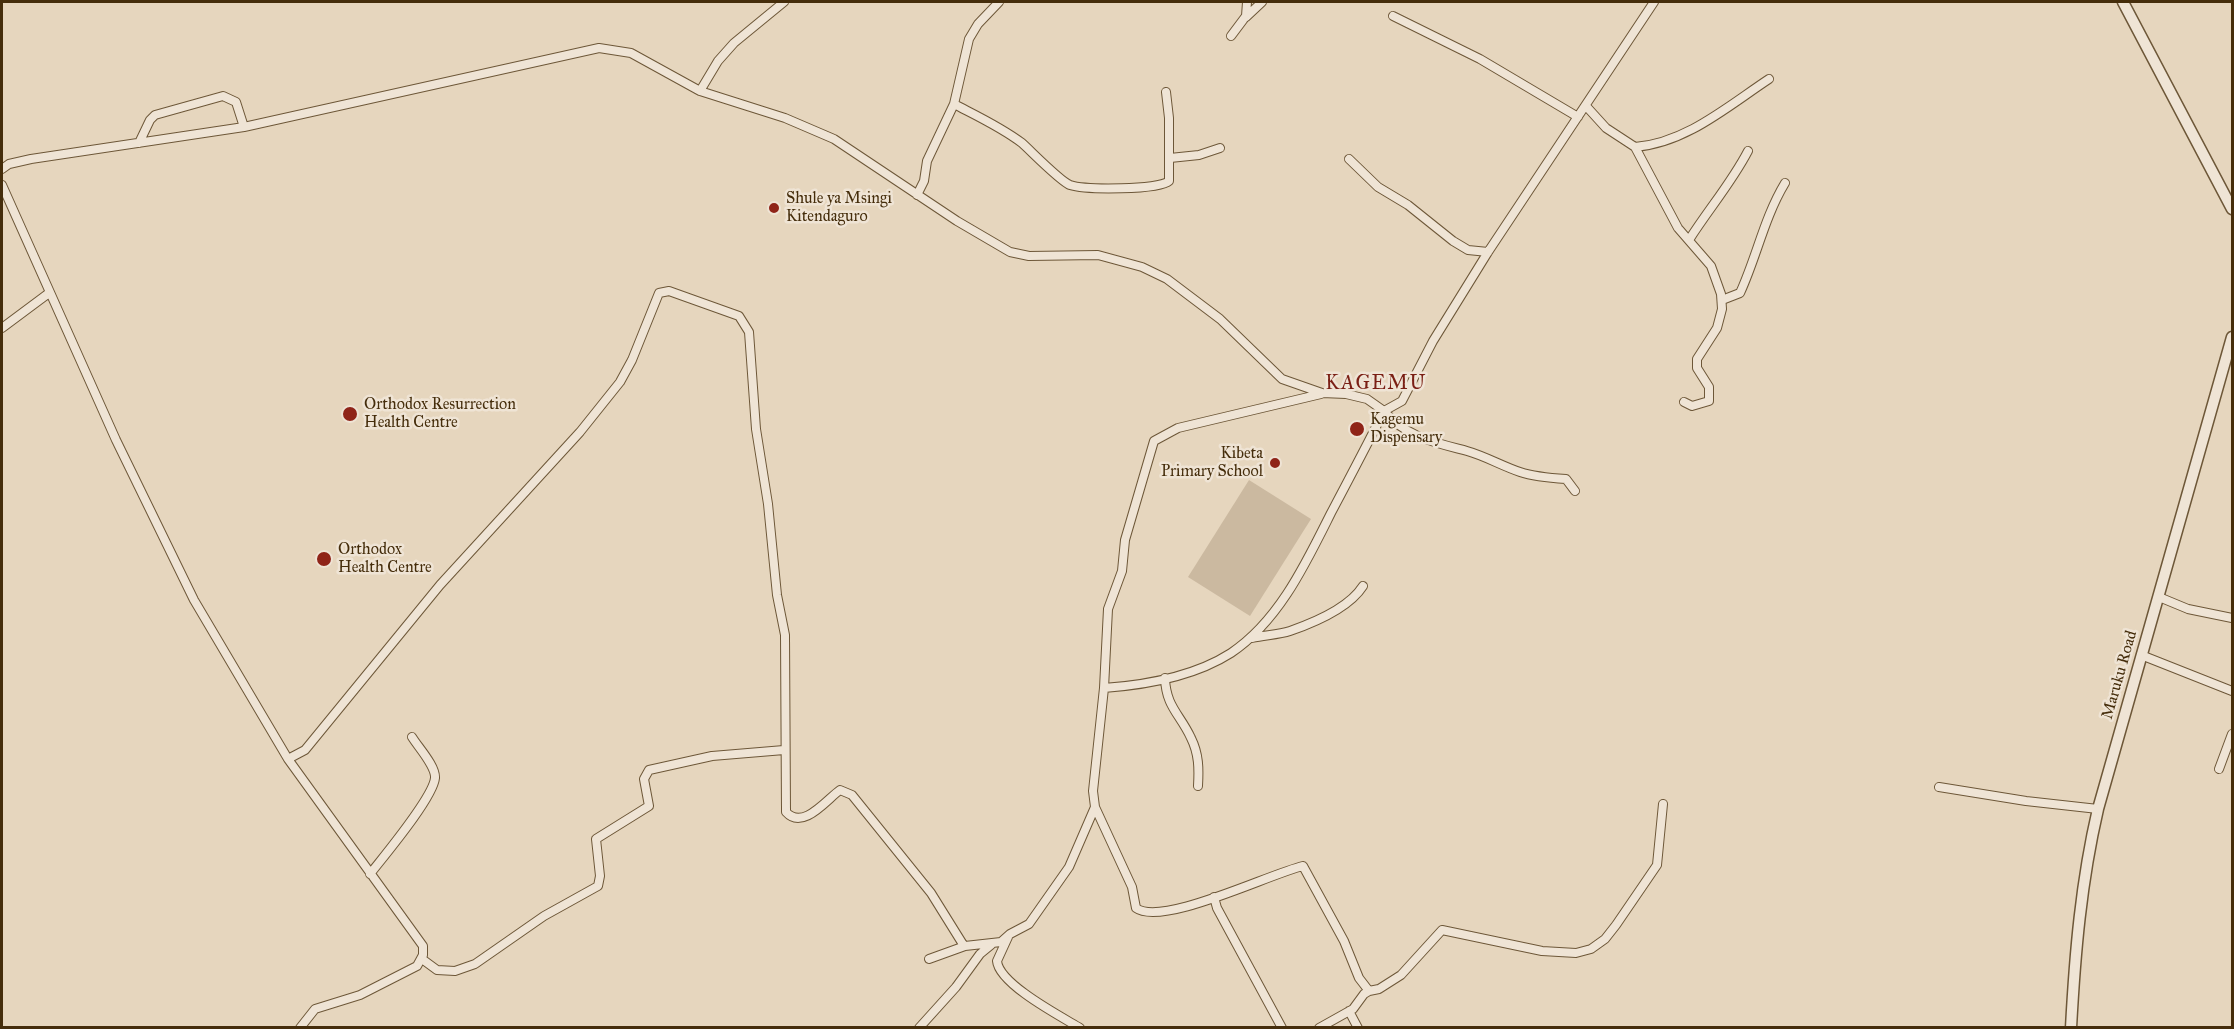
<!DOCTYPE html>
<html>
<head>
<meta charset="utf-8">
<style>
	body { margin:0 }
	#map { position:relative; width:2234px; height:1029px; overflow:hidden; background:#e6d6be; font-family:"IM FELL Great Primer",serif }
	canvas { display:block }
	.frame { position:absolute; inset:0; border:3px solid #452d0b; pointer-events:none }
</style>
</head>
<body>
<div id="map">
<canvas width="2234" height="1029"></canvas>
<div class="frame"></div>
</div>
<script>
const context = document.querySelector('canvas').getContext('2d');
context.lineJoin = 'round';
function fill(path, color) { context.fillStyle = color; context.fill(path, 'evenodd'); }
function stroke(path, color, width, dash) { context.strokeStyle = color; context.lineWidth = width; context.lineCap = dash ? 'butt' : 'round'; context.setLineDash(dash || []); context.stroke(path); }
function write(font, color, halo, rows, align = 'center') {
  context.font = font + ' "IM FELL Great Primer",serif'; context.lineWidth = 5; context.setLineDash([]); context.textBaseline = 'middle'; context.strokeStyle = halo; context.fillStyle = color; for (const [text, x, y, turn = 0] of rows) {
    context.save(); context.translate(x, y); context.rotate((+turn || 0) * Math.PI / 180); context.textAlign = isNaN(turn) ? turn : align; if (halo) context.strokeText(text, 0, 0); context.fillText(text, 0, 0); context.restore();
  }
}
fill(new Path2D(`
	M1249,480L1311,519L1250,616L1188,577Z`), '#cbb9a0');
const minor = new Path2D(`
	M1393,16L1480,59L1578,117
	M1246,17L1262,2
	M1231,36L1246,16L1247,2
	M700,91L718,61L734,43L784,2
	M954,104C977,116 1001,127 1022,143C1032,152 1060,181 1070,185C1085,190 1159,190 1169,181V118L1166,92
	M1586,106L1606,128L1635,147L1678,228L1711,266L1721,294L1722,309L1717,328L1697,359V368L1709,387V401L1692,406L1684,402
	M139,143L150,120L155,115L223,96L236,102L244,127
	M1635,147C1686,143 1728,106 1769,79
	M1170,158L1199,155L1220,148
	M1349,159L1378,187L1408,205L1453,241L1468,250L1488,252
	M2,169L9,164L31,159L244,127L599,48L631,53L700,91L785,118L834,139L957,221L1010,252L1029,256L1098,255L1142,267L1167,279L1220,319L1282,379L1322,393L1346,394L1367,399L1384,411L1402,401L1433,341L1488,252L1654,2
	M2,185L116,440L194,600L288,759L423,946V955L417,966L360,995L315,1009L300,1028
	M917,195L924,181L927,161L954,104L969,39L978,24L999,2
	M1689,240C1708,210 1732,182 1748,151
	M1722,300L1740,293C1757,256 1764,218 1785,183
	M2,328L49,293
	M1321,394L1178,428L1154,441L1125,540L1122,571L1108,609L1104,688L1093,791L1095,807L1132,887L1136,908C1162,927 1269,874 1303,866L1344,941L1359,978L1369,991L1379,989L1401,975L1442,930L1542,951L1576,953L1591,949L1605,939L1616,925L1657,865L1663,804
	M2159,597L2188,609L2232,618
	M1252,638C1264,635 1278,635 1290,631C1313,623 1349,608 1363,586
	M2141,655L2232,691
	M1165,678C1166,707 1180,714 1191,738C1199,754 1199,769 1198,786
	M1104,688C1146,685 1195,676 1231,653C1279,621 1306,563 1331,513C1349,479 1367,445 1384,411C1405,437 1437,443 1467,451C1485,456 1502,466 1520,472C1535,477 1550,478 1566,479L1575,491
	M288,759L305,750L440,585L580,432L620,382L632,360L659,293L669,291L739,316L749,332L756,429L768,504L777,595L785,635L786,812C803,831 827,799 840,790L852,795L931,893L964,946
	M2219,769L2232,734
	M1939,787L2026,801L2098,809
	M370,874C384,856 433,798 435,778C436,766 418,747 412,737
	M1214,897L1217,908L1282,1028
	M1008,937L997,961C999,984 1060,1016 1080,1028
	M422,959L437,970L455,971L475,964L544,916L598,886L600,876L596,839L649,806L644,779L649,770L712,756L784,750
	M929,959L965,946L1001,942L1010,934L1029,924L1069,867L1095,807
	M1349,1011L1358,1028
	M919,1028L956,987L980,954L991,945
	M1319,1028L1353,1009L1364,994L1369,991`);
const tertiary = new Path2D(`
	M2123,2L2232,209
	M2071,1028C2075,953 2081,882 2098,809L2232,337`);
stroke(minor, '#6d5738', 10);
stroke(tertiary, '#6d5738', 13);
stroke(minor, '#efe4d5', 8);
stroke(tertiary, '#efe4d5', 10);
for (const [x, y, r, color] of [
	[774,208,6,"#8f2418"],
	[350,414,8,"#8f2418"],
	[1357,429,8,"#8f2418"],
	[1275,463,6,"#8f2418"],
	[324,559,8,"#8f2418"]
]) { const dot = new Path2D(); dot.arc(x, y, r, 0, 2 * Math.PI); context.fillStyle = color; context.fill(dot); stroke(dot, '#efe4d5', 2); }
write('16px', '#452d0b', '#efe4d5', [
	["Shule ya Msingi",786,199],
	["Kitendaguro",786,217],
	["Orthodox Resurrection",364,405],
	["Health Centre",364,423],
	["Kagemu",1370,420],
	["Dispensary",1370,438],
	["Kibeta",1263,454,"right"],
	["Primary School",1263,472,"right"],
	["Orthodox",338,550],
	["Health Centre",338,568]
], 'left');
write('16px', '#452d0b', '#efe4d5', [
	["Maruku Road",2120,675,-74]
]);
context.letterSpacing = '1.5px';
write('20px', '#7a1f14', '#efe4d5', [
	["KAGEMU",1376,384]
]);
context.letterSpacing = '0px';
</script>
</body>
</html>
